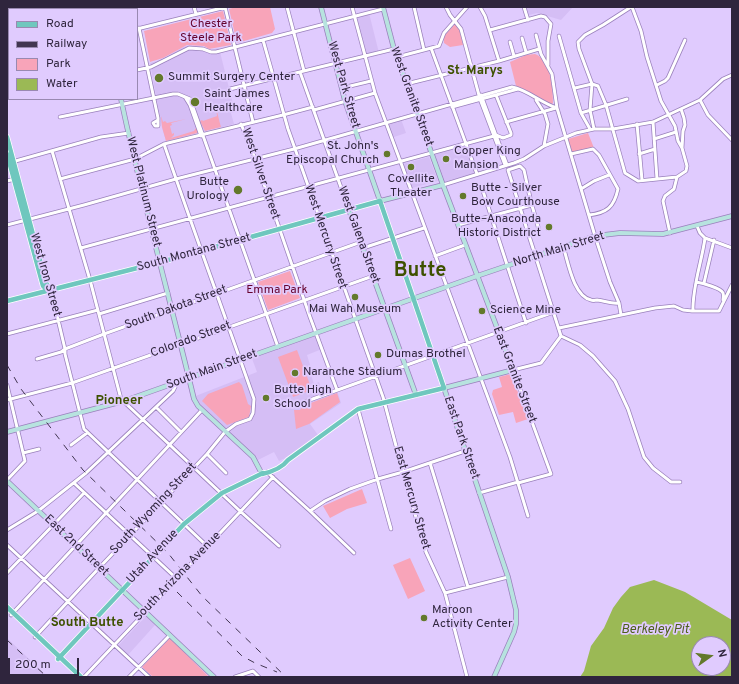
<!DOCTYPE html>
<html>
<head>
<meta charset="utf-8">
<style>
	body { margin:0 }
	#map { position:relative; width:739px; height:684px; overflow:hidden; background:#e0cbfe; font-family:Overpass,sans-serif }
	canvas { display:block }
	.frame { position:absolute; inset:0; border:8px solid #2f253d; pointer-events:none }
	.legend { position:absolute; left:8px; top:8px; width:130px; height:92px; box-sizing:border-box; background:#e0cbfe; border:1px solid #9989b1; margin:0; padding:5px 7px; list-style:none; font-size:12px; color:#2f253d }
	.legend li { display:flex; align-items:center; gap:8px; height:20px }
	.legend b { width:20px; border:1px solid #9989b1 }
	.north { position:absolute; left:691px; top:636px; width:40px; height:40px; box-sizing:border-box; background:#e0cbfe; border:1px solid #9989b1; border-radius:50%; rotate:76deg; font-size:11px; font-weight:700; line-height:16px; text-align:center; color:#2f253d }
	.north::after { content:''; display:block; margin:auto; width:14px; height:18px; background:#63792b; clip-path:polygon(50% 0,100% 100%,50% 72%,0 100%) }
	.scale { position:absolute; left:8px; top:658px; width:71px; height:18px; box-sizing:border-box; border:2px solid #2f253d; border-top:0; padding-left:5px; font-size:12px; line-height:14px; white-space:nowrap; color:#2f253d; -webkit-text-stroke:3px #e0cbfe; paint-order:stroke }
</style>
</head>
<body>
<div id="map">
<canvas width="739" height="684"></canvas>
<div class="frame"></div>
<ul class="legend">
<li><b style="height:5px;background:#6fc7be"></b>Road</li>
<li><b style="height:5px;background:#423651"></b>Railway</li>
<li><b style="height:11px;background:#f8a4b9"></b>Park</li>
<li><b style="height:11px;background:#9bb955"></b>Water</li>
</ul>
<div class="north">N</div>
<div class="scale">200 m</div>
</div>
<script>
const context = document.querySelector('canvas').getContext('2d');
context.lineJoin = 'round';
function fill(path, color) { context.fillStyle = color; context.fill(path, 'evenodd'); }
function stroke(path, color, width, dash) { context.strokeStyle = color; context.lineWidth = width; context.lineCap = dash ? 'butt' : 'round'; context.setLineDash(dash || []); context.stroke(path); }
function write(font, color, halo, rows, align = 'center') {
  context.font = font + ' Overpass,sans-serif'; context.lineWidth = 3.5; context.setLineDash([]); context.textBaseline = 'middle'; context.strokeStyle = halo; context.fillStyle = color; for (const [text, x, y, turn = 0] of rows) {
    context.save(); context.translate(x, y); context.rotate((+turn || 0) * Math.PI / 180); context.textAlign = isNaN(turn) ? turn : align; if (halo) context.strokeText(text, 0, 0); context.fillText(text, 0, 0); context.restore();
  }
}
fill(new Path2D(`
	M526,7H573L561,20L537,13L529,15Z
	M369,13L379,53L365,56L355,16Z
	M190,45L204,47L210,50L219,48L235,112L231,113L234,124L166,141L162,128L150,63L163,59L183,47Z
	M401,119L406,133L391,138L385,123Z
	M466,143L478,173L443,185L431,153Z
	M429,157L438,181L412,188L403,164Z
	M316,333L322,349L307,355L311,368L309,369L314,384L319,382L324,395L337,390L341,403L310,424L318,435L285,458L279,461L274,452L256,461L206,414L193,397L257,372L251,356Z
	M146,616L155,625L128,655L118,646Z
	M7,638L48,677H7Z`), '#d5bef5');
fill(new Path2D(`
	M236,7H270L275,29L272,33L237,43L229,9Z
	M223,11L231,45L209,49L204,46L187,45L163,58L150,62L144,31Z
	M455,24L459,27L463,45L450,47L444,43V36Z
	M535,54C551,60 553,88 553,103L552,104L546,103L516,86L510,62L526,55Z
	M216,108C218,114 219,121 221,127L205,131L200,121L202,120L203,121L217,116Z
	M161,116L163,122L165,121L167,123L186,119L171,123L172,125L170,126L172,134L174,133V135L171,138L194,131L196,128L198,131L197,133L166,141L162,127Z
	M588,133L594,148L572,153L568,139Z
	M290,271L300,298L268,310L258,282Z
	M297,350L312,390L293,397L278,357Z
	M511,374L528,419L516,423L513,412L499,415L492,394L493,390L502,387L499,377Z
	M239,382L242,385L248,404L251,406L249,417L227,425L202,401L208,394Z
	M337,393L340,402L309,424L296,429L294,410H300L303,406Z
	M362,489L367,503L347,509L330,518L323,506Z
	M410,558L425,591L408,599L393,565Z
	M170,638L209,677H153L142,667Z`), '#f8a4b9');
fill(new Path2D(`
	M654,580L685,592L732,620V677H580L584,671L591,646L604,628L613,608L621,597L630,587ZM699,644H723V668H699Z`), '#9bb955');
const street = new Path2D(`
	M194,7L196,14
	M225,7L253,122
	M287,7L304,71
	M352,7L375,93L510,457L528,516
	M414,7L424,50
	M446,7L450,15L461,29L480,99L505,165
	M480,7L485,16L499,61
	M524,7L528,20
	M139,28L158,118V126H155L153,123L158,120
	M137,29L226,7
	M490,30L541,16L545,17L551,24L548,41V65
	M536,35L541,54L552,74L557,108L595,236L610,282L619,303L621,315
	M559,36L581,113L590,129
	M522,38L526,52
	M263,40L288,129L383,397L403,472L426,552L445,593L467,677
	M510,42L514,56
	M431,48L477,174
	M397,57L439,46L444,33L467,7
	M137,70L151,67L189,48L203,49L211,52H216L383,9
	M300,72L349,210
	M406,84L499,61L539,49
	M657,85L665,81L668,78L685,40
	M342,88L371,81
	M575,88L592,84L598,86L606,105L625,173L638,181L677,177L686,171L687,166L682,148L678,141L675,126L661,101L647,57L641,31L632,7
	M230,89L394,49
	M481,95L507,165
	M496,95L511,133V135L503,138L496,135
	M185,97L190,105L201,136
	M536,100L545,114L548,124L544,146
	M700,100L708,115L732,140
	M452,107L518,89
	M681,109L684,118L685,125L683,131L682,148
	M314,110L375,93
	M581,113L627,99
	M60,117L173,94H178L190,99L278,347
	M506,122L556,108
	M653,122L657,179
	M241,124L255,158L310,317L337,390
	M637,124L642,180
	M594,129L590,110L592,84L579,49L578,42L585,35L603,25L631,7
	M654,139L676,132
	M52,151L90,280L121,399L240,511L279,546
	M571,154L593,149L599,155L618,189C614,207 607,213 589,215
	M639,154L655,149
	M12,162L101,137L129,133
	M60,179L135,159L164,144L283,115L313,107
	M7,181L15,179
	M443,185L514,163L524,159L544,146L576,133L594,129H613L653,122L700,100L723,79L732,75
	M581,189L594,181L609,175
	M483,191L526,323
	M7,225L84,205L176,179L294,149L512,87C528,90 541,103 557,108
	M458,225L532,205
	M697,226L700,233L705,238L732,248
	M670,233L663,201L665,196L674,189L677,177
	M563,246C568,261 573,296 591,300C593,301 595,300 597,300C605,301 611,304 619,303
	M81,248L494,136
	M363,248L424,228
	M435,256L465,245
	M696,282C702,283 721,288 723,293C724,295 723,299 723,300
	M704,283L714,240
	M51,290L65,349V354L84,429L207,546
	M693,311C692,288 702,261 705,238
	M99,314L168,293
	M559,328L655,308L674,306L683,310L692,311H719L732,285
	M7,334L98,310
	M561,336L580,345L593,356L615,381L628,409L644,457L653,468L671,482H680
	M37,359L61,352L65,349L104,334L361,242
	M7,385L25,461L7,480
	M7,400L72,383L373,276
	M296,405L554,312
	M156,407L181,432
	M358,409L391,529
	M71,445L87,433
	M23,453L39,449
	M207,454L226,473
	M430,463L468,587
	M267,472L310,511L354,553
	M74,483L177,579
	M518,483L551,474L513,370L541,363L561,336L508,170L520,166L524,170L531,202L539,230
	M479,493L518,482
	M310,511L325,501L350,489L378,479L403,472L465,451
	M7,530L38,511L86,473L156,407L173,391L177,383
	M7,545L149,677
	M7,573L84,493
	M445,593L508,577
	M11,615L202,410
	M35,637L99,568L207,454L225,432L236,424L250,419L253,413L254,399C224,313 193,229 164,144
	M84,677L273,477
	M129,677L170,635
	M235,677L253,671L259,677`);
const secondary = new Path2D(`
	M102,7V9
	M321,7L345,101L380,201L443,185
	M383,7L394,49L443,185L513,370L444,388L508,577L516,610V624L514,632L494,677
	M121,99C142,200 170,299 194,399L198,406L253,457L262,474
	M349,210L416,395
	M7,432L124,401L477,276L595,236L620,233L663,234L732,216
	M7,481L214,677`);
const primary = new Path2D(`
	M7,137L46,283L51,290
	M7,154L43,286L48,291
	M7,301L161,262L380,201L444,388L358,409L288,460C282,468 271,472 262,474
	M7,607L81,677
	M58,659L184,524L222,493L263,473`);
stroke(street, '#9a81bc', 4.5);
stroke(secondary, '#9a81bc', 5.5);
stroke(primary, '#fff', 6);
stroke(street, '#fff', 3);
stroke(secondary, '#b7e3df', 4);
stroke(primary, '#6fc7be', 4.5);
stroke(new Path2D(`
	M7,365L21,389L83,470L168,553L202,596L286,677
	M177,592L242,656L255,663L277,672
	M7,640L47,677`), '#423651', 1, [7, 7]);
for (const [x, y, r, color] of [
	[159,78,5,"#63792b"],
	[195,102,5,"#63792b"],
	[387,154,4,"#63792b"],
	[446,159,4,"#63792b"],
	[411,167,4,"#63792b"],
	[238,190,5,"#63792b"],
	[463,196,4,"#63792b"],
	[549,227,4,"#63792b"],
	[355,297,4,"#63792b"],
	[482,311,4,"#63792b"],
	[378,355,4,"#63792b"],
	[295,373,4,"#63792b"],
	[266,398,4,"#63792b"],
	[424,618,4,"#63792b"]
]) { const dot = new Path2D(); dot.arc(x, y, r, 0, 2 * Math.PI); context.fillStyle = color; context.fill(dot); stroke(dot, '#e0cbfe', 1.5); }
write('12px', '#65032e', '#e0cbfe', [
	["Chester",211,25],
	["Steele Park",211,39],
	["Emma Park",277,291]
]);
write('12px', '#2f253d', '#e0cbfe', [
	["Summit Surgery Center",168,78],
	["Saint James",204,95],
	["Healthcare",204,109],
	["St. John's",379,147,"right"],
	["Episcopal Church",379,161,"right"],
	["Copper King",454,152],
	["Mansion",454,166],
	["Covellite",411,180,"center"],
	["Theater",411,194,"center"],
	["Butte",229,183,"right"],
	["Urology",229,197,"right"],
	["Butte - Silver",471,189],
	["Bow Courthouse",471,203],
	["Butte–Anaconda",541,220,"right"],
	["Historic District",541,234,"right"],
	["Mai Wah Museum",355,310,"center"],
	["Science Mine",490,311],
	["Dumas Brothel",386,355],
	["Naranche Stadium",303,373],
	["Butte High",274,391],
	["School",274,405],
	["Maroon",432,611],
	["Activity Center",432,625]
], 'left');
write('12px', '#2f253d', '#e0cbfe', [
	["West Park Street",343,85,74],
	["West Granite Street",411,97,70],
	["West Silver Street",260,174,71],
	["West Platinum Street",143,192,76],
	["West Galena Street",358,235,70],
	["West Mercury Street",325,237,71],
	["North Main Street",559,250,-17],
	["South Montana Street",194,253,-15],
	["West Iron Street",45,275,74],
	["South Dakota Street",176,308,-20],
	["Colorado Street",191,340,-20],
	["South Main Street",212,370,-20],
	["East Granite Street",514,375,69],
	["East Park Street",461,438,71],
	["East Mercury Street",411,498,74],
	["South Wyoming Street",154,509,-47],
	["East 2nd Street",76,546,43],
	["Utah Avenue",153,557,-47],
	["South Arizona Avenue",178,577,-46]
]);
write('bold 13px', '#3e5100', '#e0cbfe', [
	["St. Marys",475,71],
	["Pioneer",119,401],
	["South Butte",87,623]
]);
write('italic 13px', '#4d601a', '#e0cbfe', [
	["Berkeley Pit",655,630]
]);
write('bold 20px', '#3e5100', '#e0cbfe', [
	["Butte",420,272]
]);
</script>
</body>
</html>
